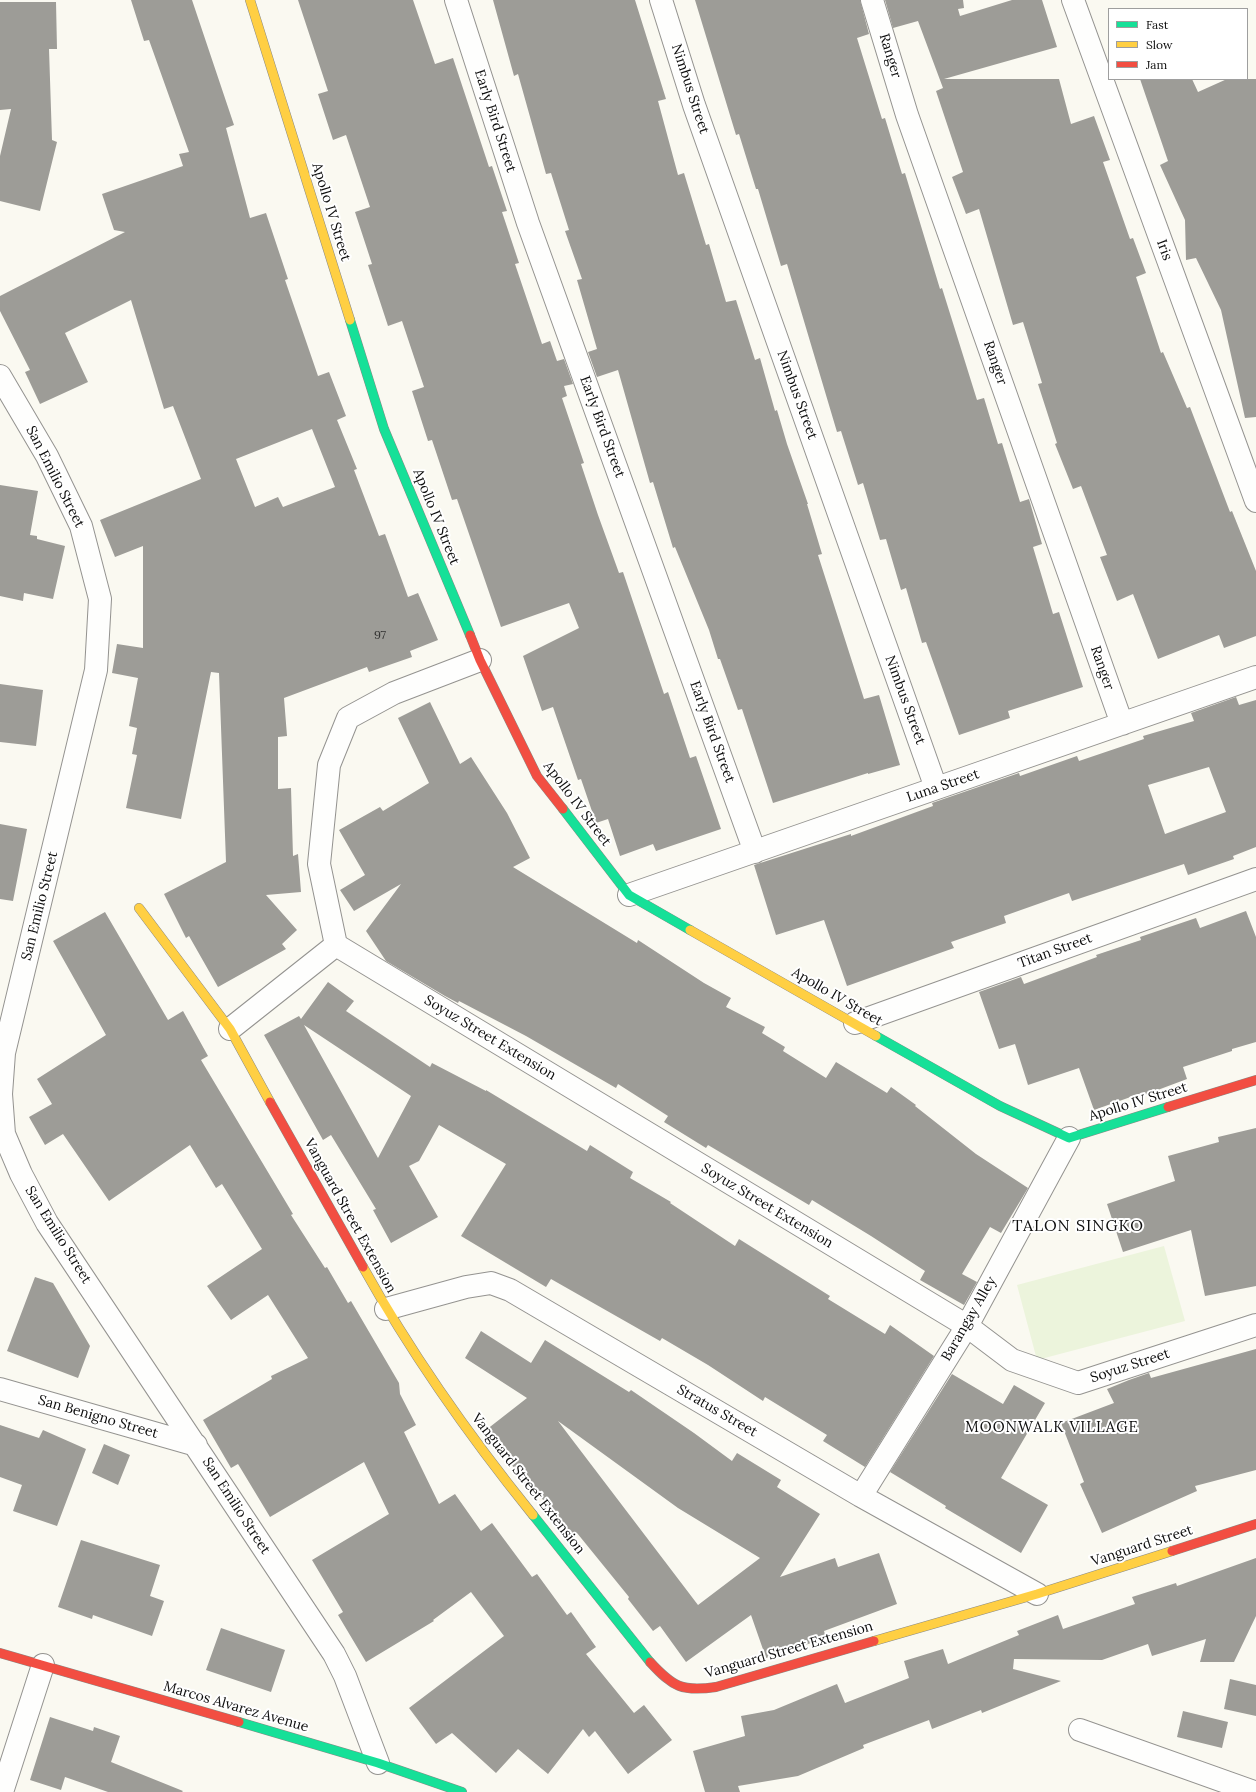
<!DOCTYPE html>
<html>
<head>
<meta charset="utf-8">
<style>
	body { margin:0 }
	#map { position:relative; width:1256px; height:1792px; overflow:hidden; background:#faf9f1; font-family:Lora,serif }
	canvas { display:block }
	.legend { position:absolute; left:1108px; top:8px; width:140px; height:72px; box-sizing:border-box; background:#fff; border:1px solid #9e9e9e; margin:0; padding:5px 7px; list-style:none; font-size:12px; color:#0d0d0d }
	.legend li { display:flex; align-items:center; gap:8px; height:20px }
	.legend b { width:20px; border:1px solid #9e9e9e }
</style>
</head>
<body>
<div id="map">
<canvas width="1256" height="1792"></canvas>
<ul class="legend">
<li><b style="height:5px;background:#16e098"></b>Fast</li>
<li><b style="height:5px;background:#ffcf43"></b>Slow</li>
<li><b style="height:5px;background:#f24e42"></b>Jam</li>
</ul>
</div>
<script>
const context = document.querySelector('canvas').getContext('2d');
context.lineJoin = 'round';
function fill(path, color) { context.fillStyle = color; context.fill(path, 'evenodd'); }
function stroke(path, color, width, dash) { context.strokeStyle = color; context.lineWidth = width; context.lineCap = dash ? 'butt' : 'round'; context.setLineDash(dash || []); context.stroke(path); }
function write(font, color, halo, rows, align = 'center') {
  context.font = font + ' Lora,serif'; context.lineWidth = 4; context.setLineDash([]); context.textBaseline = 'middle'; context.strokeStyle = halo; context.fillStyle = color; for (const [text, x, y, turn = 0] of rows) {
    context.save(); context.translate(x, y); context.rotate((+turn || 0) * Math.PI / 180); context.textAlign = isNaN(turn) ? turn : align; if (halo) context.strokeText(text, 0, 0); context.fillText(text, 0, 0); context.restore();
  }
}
fill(new Path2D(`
	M1164,1246L1185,1321L1037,1360L1017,1285Z`), '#ecf4dc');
fill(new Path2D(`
	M131,0H192L234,125L226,128L250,218L266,213L288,279L285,280L318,376L329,372L346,416L337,420L357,469L354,470L379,536L385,534L408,597L418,593L438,640L410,651L412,657L369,672L367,667L284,698L287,736L278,737V789L291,788L293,856L298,854L301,892L266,895L297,930L282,944L286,949L218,987L189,936L186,938L164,894L226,862L219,673L211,672L181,819L126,808L137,755L132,754L137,728L129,726L138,678L112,673L117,644L143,648V546L115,557L100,520L201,479L173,406L164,409L131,300L65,333L88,382L40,404L25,372L30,370L0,311V296L125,232L114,230L102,194L183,166L179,154L189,152L149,40L144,41ZM312,429L335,487L283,507L278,497L255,507L236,459Z
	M298,0H413L435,64L453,58L489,167L492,166L507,211L502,212L519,263L515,264L542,344L550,341L557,361L564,359L573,384L564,386L567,396L562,398L584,463L581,464L598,515L619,573L623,572L664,694L668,692L690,758L696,756L721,829L656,851L653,844L620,856L608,819L596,823L581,779L578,780L553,707L542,711L523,656L579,628L569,603L501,627L457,499L452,500L432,440L428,441L412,391L424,387L402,321L388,326L368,265L372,264L355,212L370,207L346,135L333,140L318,94L328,91Z
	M493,0H635L666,99L658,101L678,175L684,173L706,245L709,244L726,302L736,300L755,360L760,358L775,411L777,410L787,444L808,504H807L822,554L818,555L864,699L879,695L900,765L868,774V773L773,803L742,709L738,710L720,659H718L709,630L675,547L673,548L653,482L650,483L618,370L597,377L588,352L597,349L577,280L582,279L565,231L569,230L551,173L546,174L518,74L514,76Z
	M695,0H860L869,34L857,38L882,119L885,118L902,174L905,173L940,289L942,288L977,400L984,398L998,444L1002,443L1020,502L1029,499L1042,544L1033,547L1053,614L1059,612L1083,687L1008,711L1010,718L959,735L926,642L922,643L906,588L901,590L886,539L880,540L863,483L858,485L841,431L837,432L787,264L781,266L758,189H756L739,134L736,135Z
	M885,0H963L964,8L958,9L960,16L1012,0H1042L1057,47L944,79H1059L1071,124L1094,116L1110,160L1103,162L1130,239L1133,238L1146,273L1136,277L1161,353L1163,352L1187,408L1190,407L1230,512L1232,511L1256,571V636L1224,648L1219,635L1158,659L1133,594L1117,601L1100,557L1107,555L1081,486L1073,489L1055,444L1057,443L1038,384L1042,383L1023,322L1013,325L979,209L966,214L952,177L963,172L936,91L943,88L918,21L893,28Z
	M0,2H56L57,49H49L52,140L57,142L40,211L0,201V156L11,109L0,110Z
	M1140,79H1192L1198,92L1227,79H1256V417L1245,418L1221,310L1196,258L1186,260L1185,220L1160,165L1168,161Z
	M0,485L38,491L30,535L37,536V539L65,546L53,599L24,593L23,601L0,596Z
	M0,684L43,690L36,746L0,742Z
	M1236,697L1239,705L1256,700V847L1233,856L1234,859L1188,875L1184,864L1072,901L1069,893L1004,916L1006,923L951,942L954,948L847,986L824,920L776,935L754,865L851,834V836L933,806L932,803L1019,773L1020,776L1077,756L1079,761L1144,739L1143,736L1194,721L1191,713ZM1209,767L1226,812L1165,834L1148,785Z
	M430,702L460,764L471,757L507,813L530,858L513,867L637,943L638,940L704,983L731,998L726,1007L765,1027L762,1033L785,1047L783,1051L826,1078L836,1062L887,1093L891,1087L916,1105L915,1106L976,1154L1028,1188L1001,1233L990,1227L962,1274L977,1282L964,1305L920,1280L925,1271L871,1236L812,1200L809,1205L708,1145L706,1148L664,1122L668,1116L618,1084L616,1088L526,1036L459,1001L458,1003L445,996L386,961L366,931L401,884L354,911L340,890L365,875L339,830L380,807L383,811L429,783L398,718Z
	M0,824L27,829L13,901L0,899Z
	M1246,911L1256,937V1042L1232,1049V1051L1183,1067L1187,1079L1139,1097V1094L1094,1110L1079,1068L1028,1085L1015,1044L999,1049L979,992L1021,977L1024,984L1097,957L1096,955L1141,940L1140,937L1196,918L1200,928Z
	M105,912L168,1020L183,1011L208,1056L201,1060L293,1214L291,1215L325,1268L327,1267L348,1303L351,1301L399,1383L400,1394L416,1425L404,1432L439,1504L455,1494L481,1531L492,1523L532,1577L537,1574L567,1615L571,1612L596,1647L586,1654L634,1713L644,1705L672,1740L628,1774L595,1731L589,1737L583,1729L548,1774L518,1749L496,1773L452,1733L436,1744L409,1708L504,1636L471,1592L433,1620L434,1621L366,1662L338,1615L343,1612L312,1560L389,1514L364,1462L270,1517L238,1464L231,1468L203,1420L272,1379L271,1376L308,1358L268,1295L231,1320L207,1286L262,1249L222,1184L216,1188L190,1145L109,1201L63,1134L45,1145L29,1117L52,1104L37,1079L106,1035L53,941Z
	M328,982L354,1001L346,1011L430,1067L432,1063L486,1091V1090L587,1151L590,1145L633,1172L630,1178L671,1202L670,1203L735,1246L739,1239L830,1296L828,1299L885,1334L890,1325L934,1356L865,1467L823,1441L827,1435L765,1397L763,1401L708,1365L662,1338L660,1341L551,1279L546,1287L461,1236L506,1164L439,1125L419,1161L409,1166L438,1217L391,1243L373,1210L376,1209L331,1135L323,1140L264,1035L299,1016L301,1019ZM304,1025L411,1096L378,1158Z
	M1256,1128V1286L1205,1296L1191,1230L1123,1252L1107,1204L1175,1181L1168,1156L1219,1142L1218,1137Z
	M35,1277L53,1283L90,1346L78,1378L7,1351Z
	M481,1331L531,1363L545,1340L629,1392L631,1390L694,1433L732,1461L737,1453L781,1480L777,1487L820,1514L780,1577L835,1558L838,1567L879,1553L897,1604L824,1631L826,1638L766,1658L751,1615L686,1662L660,1626L653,1631L628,1599L629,1597L577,1533L572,1538L537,1492L533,1495L515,1473L517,1472L486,1430L527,1398L465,1358ZM558,1421L678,1508L760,1558L698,1605Z
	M1256,1349V1470L1195,1486L1197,1491L1102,1533L1080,1484L1084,1482L1061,1423L1114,1403L1107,1389L1129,1380L1149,1373L1151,1378Z
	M952,1374L1003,1404L1014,1385L1045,1403L1001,1478L1048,1505L1021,1553L945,1508L946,1506L890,1472Z
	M0,1425L39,1438L43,1430L86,1449L57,1526L13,1511L22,1485L0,1477Z
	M104,1444L130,1455L118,1485L92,1473Z
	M81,1540L160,1565L150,1596L164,1601L152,1636L93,1615L92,1619L58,1607Z
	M1256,1558V1616L1234,1662H1200L1206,1639L1152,1656L1148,1644L1102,1660L1014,1659L1013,1669L1061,1681L982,1713L981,1710L932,1729L929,1720L863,1745L864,1748L798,1776L738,1786L740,1792H705L693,1751L745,1736L741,1716L774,1710L837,1684L845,1703L909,1678L904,1661L943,1649L948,1664L1019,1635L1017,1631L1058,1615L1063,1629L1135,1604L1132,1597L1176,1583L1177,1586Z
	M221,1628L285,1650L271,1692L206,1670Z
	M1230,1679L1256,1685V1716L1224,1709Z
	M1183,1711L1228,1722L1222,1748L1177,1737Z
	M50,1717L93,1731L94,1727L120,1736L111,1762L183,1791L182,1792H108L65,1777L61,1790L30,1780Z`), '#9d9c97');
const street = new Path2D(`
	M456,0L528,223L755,852
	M661,0L694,105L936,788
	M872,0L907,115L1122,724
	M1073,0L1256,501
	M0,376L47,456L81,526L100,599L96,670L4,1053L1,1094L4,1134L21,1174L47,1223L334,1654L345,1676L378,1763
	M480,660L394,693L348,718L329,765L319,864L336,945L967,1326L1012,1360L1078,1383L1256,1325
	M629,895L1256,677
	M855,1023L1256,879
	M230,1029L336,945
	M386,1309L466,1287L491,1283L510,1290L861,1496L1037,1594
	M0,1389L196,1445
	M861,1496L967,1326L1069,1138
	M1080,1730L1254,1792
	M2,1792L43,1665`);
const fast = new Path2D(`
	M350,320L384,429L470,635
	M563,809L629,895L690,930
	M876,1036L1000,1106L1069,1138L1168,1107
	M533,1515L650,1662
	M239,1722L378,1763L462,1792`);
const slow = new Path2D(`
	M250,0L350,320
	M139,908L230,1029L270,1102
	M690,930L876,1036
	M363,1267C412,1355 470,1437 533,1515
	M874,1641L1037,1594L1172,1551`);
const jam = new Path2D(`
	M470,635L480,660L537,776L563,809
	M270,1102L363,1267
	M1168,1107L1256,1080
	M1172,1551L1256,1524
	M0,1653L239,1722
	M650,1662C673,1687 682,1692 716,1687L874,1641`);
stroke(street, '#949390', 24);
stroke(fast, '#8a8a86', 10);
stroke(slow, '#8a8a86', 10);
stroke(jam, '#8a8a86', 10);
stroke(street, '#fefefd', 22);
stroke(fast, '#16e098', 9);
stroke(slow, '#ffcf43', 9);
stroke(jam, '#f24e42', 9);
write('12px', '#313130', null, [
	["97",380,636]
]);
write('14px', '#0d0d0d', '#fff', [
	["Ranger",890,56,73],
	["Nimbus Street",690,89,72],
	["Early Bird Street",495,121,72],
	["Apollo IV Street",331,212,73],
	["Iris",1164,250,70],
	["Ranger",995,363,71],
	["Nimbus Street",797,395,70],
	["Early Bird Street",602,427,70],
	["San Emilio Street",55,477,63],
	["Apollo IV Street",436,517,68],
	["Ranger",1102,668,71],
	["Nimbus Street",905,700,70],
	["Early Bird Street",712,732,70],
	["Luna Street",943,786,-19],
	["Apollo IV Street",577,804,53],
	["San Emilio Street",40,906,-76],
	["Titan Street",1055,951,-20],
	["Apollo IV Street",837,997,30],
	["Soyuz Street Extension",490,1038,31],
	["Apollo IV Street",1138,1102,-17],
	["Soyuz Street Extension",767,1206,31],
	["Vanguard Street Extension",350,1216,61],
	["San Emilio Street",58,1235,58],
	["Barangay Alley",969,1319,-60],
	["Soyuz Street",1130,1366,-18],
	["Stratus Street",717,1411,30],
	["San Benigno Street",98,1417,16],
	["Vanguard Street Extension",528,1484,52],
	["San Emilio Street",236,1506,57],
	["Vanguard Street",1142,1546,-18],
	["Vanguard Street Extension",789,1650,-16],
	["Marcos Alvarez Avenue",236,1707,16]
]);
context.letterSpacing = '1px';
write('15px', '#0d0d0d', '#fff', [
	["MOONWALK VILLAGE",1052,1428]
]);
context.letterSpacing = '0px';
context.letterSpacing = '1px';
write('16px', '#0d0d0d', '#fff', [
	["TALON SINGKO",1078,1226]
]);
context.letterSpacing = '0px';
</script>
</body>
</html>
